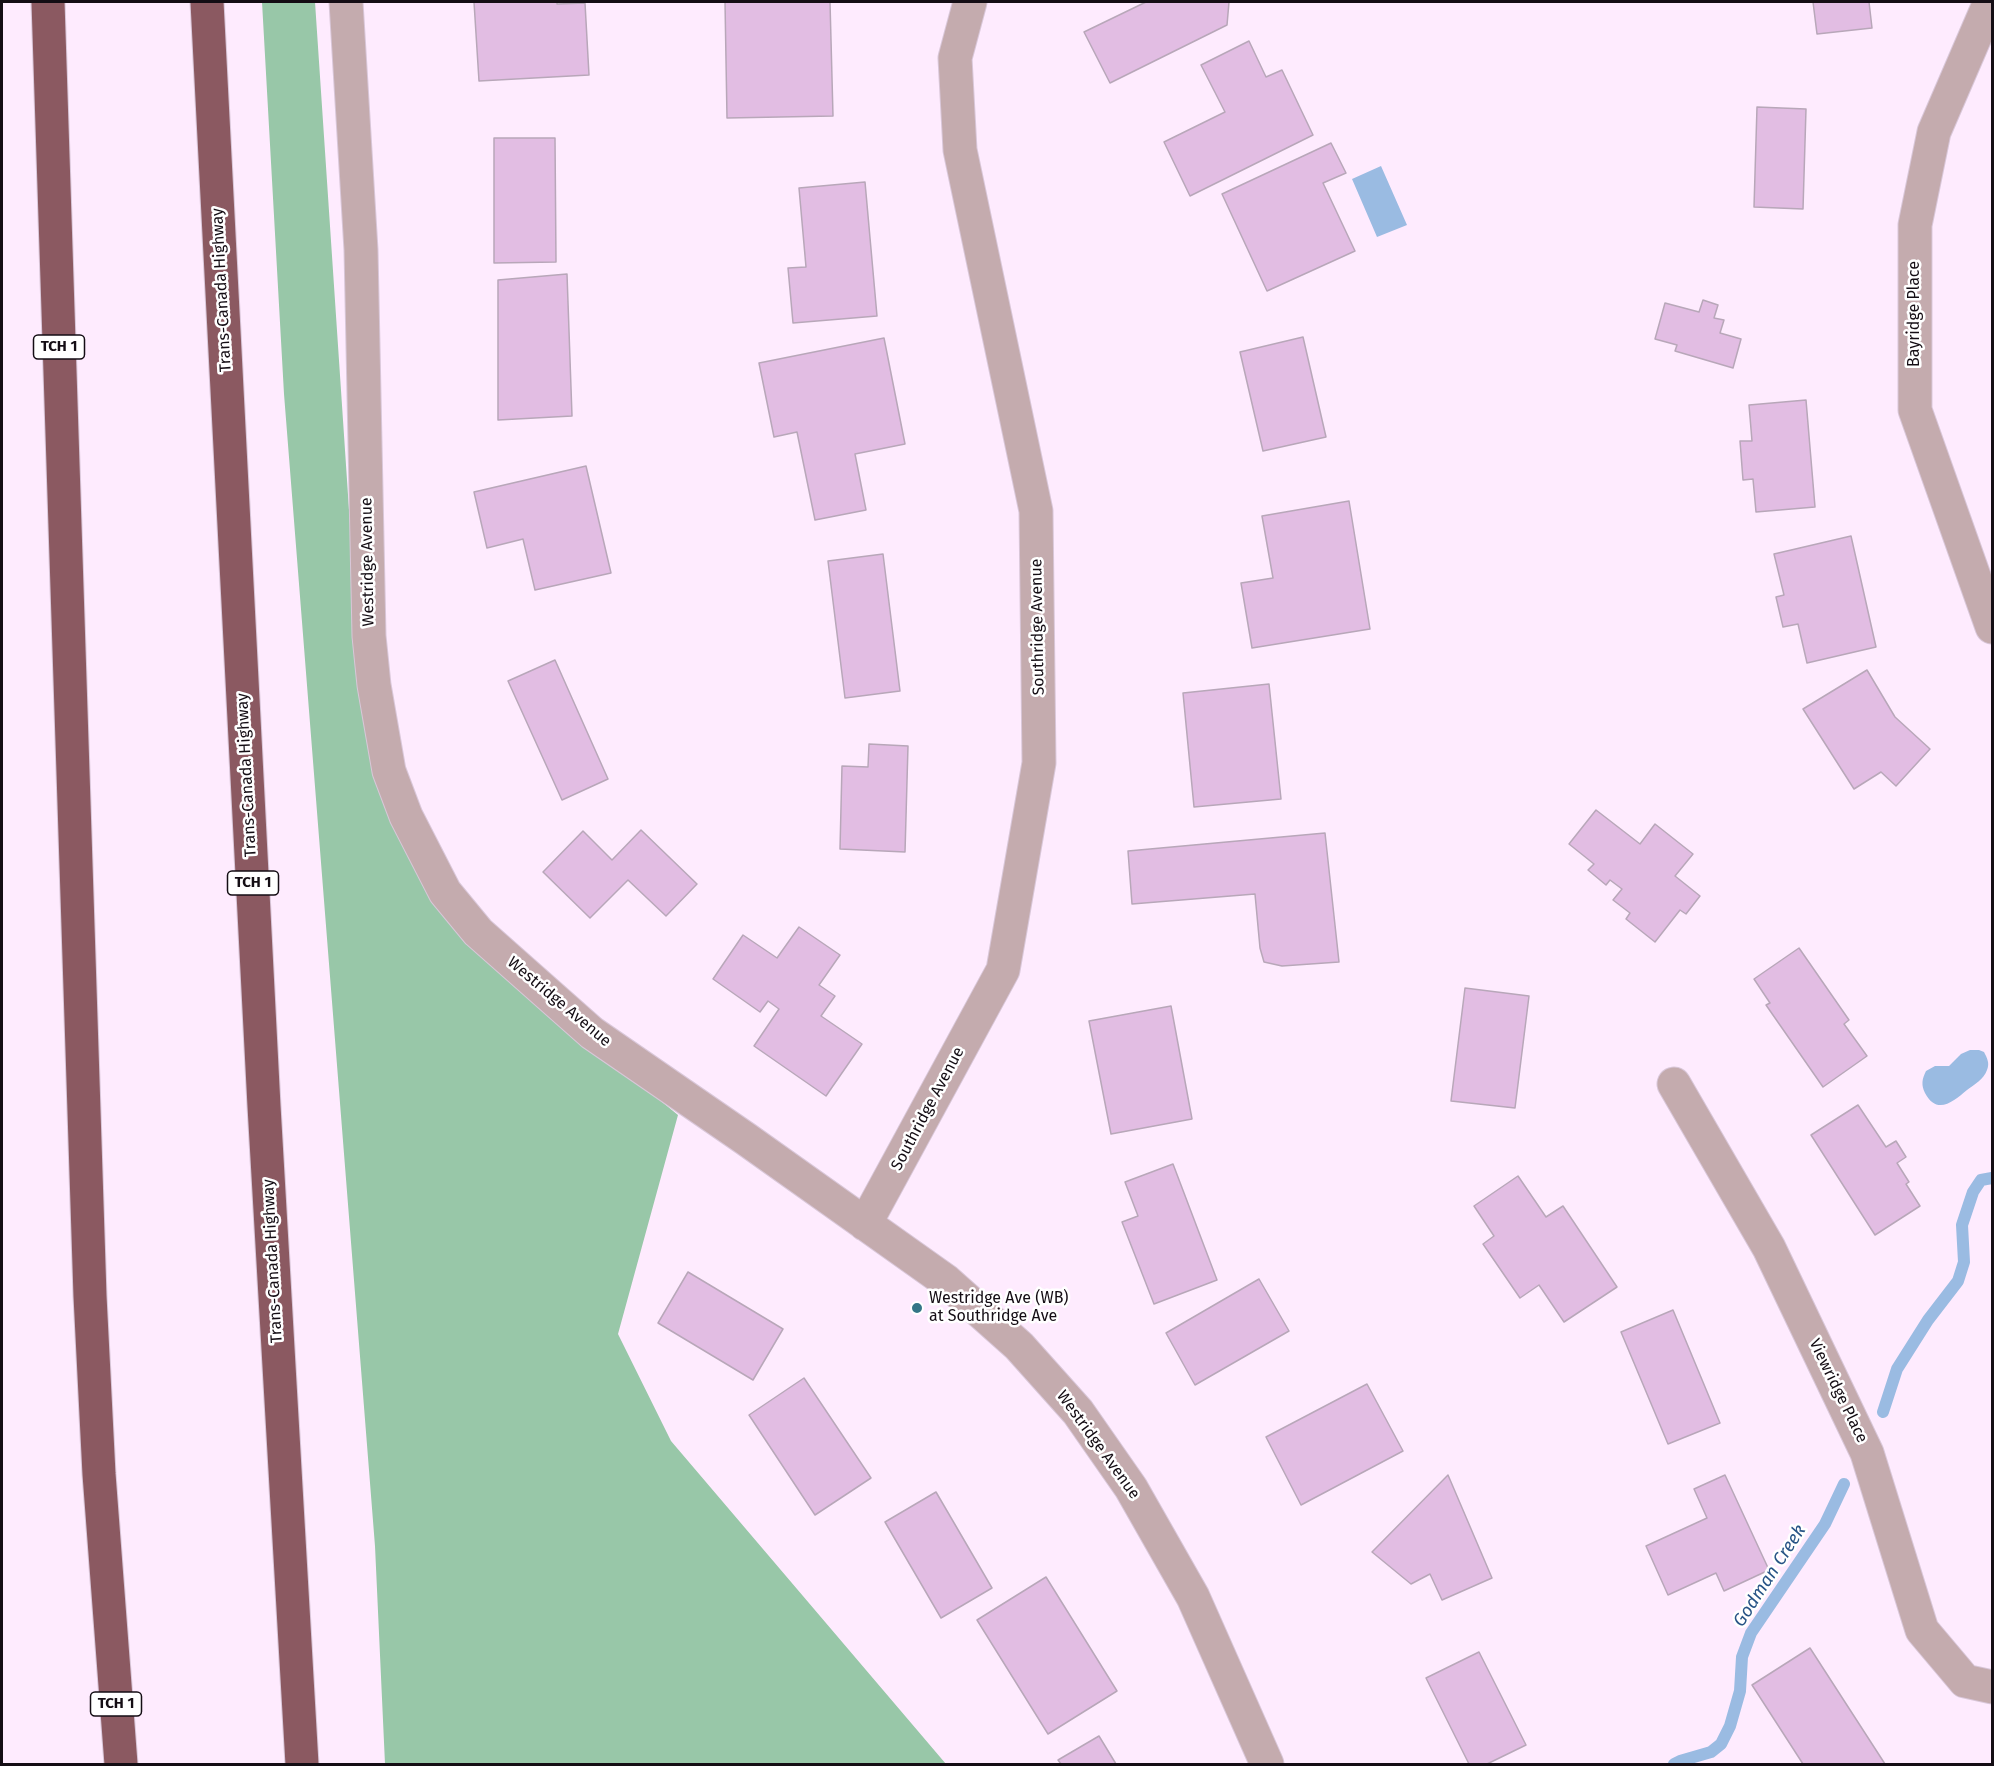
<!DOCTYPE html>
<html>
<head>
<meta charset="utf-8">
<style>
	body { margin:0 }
	#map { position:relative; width:1994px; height:1766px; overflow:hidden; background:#feebfe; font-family:"Fira Sans",sans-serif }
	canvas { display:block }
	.frame { position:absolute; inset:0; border:3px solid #140d14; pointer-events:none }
</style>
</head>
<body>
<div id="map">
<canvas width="1994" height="1766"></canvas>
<div class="frame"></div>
</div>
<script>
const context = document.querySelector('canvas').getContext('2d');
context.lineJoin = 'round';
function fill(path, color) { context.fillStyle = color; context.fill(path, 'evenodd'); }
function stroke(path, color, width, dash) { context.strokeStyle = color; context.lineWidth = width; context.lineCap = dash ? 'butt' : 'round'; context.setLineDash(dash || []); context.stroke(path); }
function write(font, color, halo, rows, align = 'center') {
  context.font = font + ' "Fira Sans",sans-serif'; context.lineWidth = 5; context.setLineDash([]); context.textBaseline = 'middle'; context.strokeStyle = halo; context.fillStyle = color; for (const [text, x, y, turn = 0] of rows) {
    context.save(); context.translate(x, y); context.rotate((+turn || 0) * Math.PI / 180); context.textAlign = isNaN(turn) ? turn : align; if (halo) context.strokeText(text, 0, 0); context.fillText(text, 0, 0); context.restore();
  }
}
fill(new Path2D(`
	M262,2H315L362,704L463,939L678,1115L618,1334L671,1441L946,1764H385L375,1546L284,394Z`), '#98c7a8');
fill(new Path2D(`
	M1381,166L1407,225L1377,237L1352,179Z
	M1970,1050H1979L1984,1052C1987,1058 1990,1063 1987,1070C1984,1079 1974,1085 1967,1090C1954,1101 1937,1116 1925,1093C1921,1085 1922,1079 1926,1071L1935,1066H1949L1961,1054Z`), '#9abbe2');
stroke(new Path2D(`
	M1883,1412L1897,1369L1928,1320L1958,1281L1964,1262L1962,1225L1973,1192L1981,1180L1992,1178
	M1674,1764L1680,1761L1711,1752L1721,1744L1730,1726L1740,1691L1742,1657L1751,1633L1825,1524L1844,1484`), '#9abbe2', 12);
const building = new Path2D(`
	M474,2H557V4L585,3L589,75L479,81Z
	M725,2H830L833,116L727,118Z
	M1146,2H1229L1227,25L1110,83L1084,32Z
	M1813,2H1869L1872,28L1817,34Z
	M1249,41L1266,77L1282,70L1313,135L1190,196L1164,142L1225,112L1201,65Z
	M1757,107L1806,109L1803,209L1754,207Z
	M494,138H555L556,262L494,263Z
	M1331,143L1346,173L1323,183L1355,251L1267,291L1222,194Z
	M865,182L877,316L793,323L788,268L806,267L799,188Z
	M567,274L572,416L498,420V280Z
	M1703,300L1718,305L1714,318L1724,320L1720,333L1741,339L1733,368L1675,351L1677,345L1655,339L1665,303L1699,312Z
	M1303,337L1326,437L1263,451L1240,352Z
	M884,338L905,444L855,454L866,510L815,520L797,432L774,437L759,363Z
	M1806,400L1815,507L1756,512L1753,479L1743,480L1740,441H1752L1749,405Z
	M586,466L611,573L535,590L523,539L487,548L474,492Z
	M1349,501L1370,629L1252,648L1241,583L1273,578L1262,516Z
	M1851,536L1876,647L1807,663L1798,624L1783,627L1776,597L1784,595L1774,554Z
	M883,554L900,691L845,698L828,561Z
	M555,660L608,779L562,800L508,681Z
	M1867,670L1895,717L1930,749L1896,786L1881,772L1854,789L1803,709Z
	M1269,684L1281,799L1194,807L1183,693Z
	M869,744L908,746L905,852L840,849L842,766L868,767Z
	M1596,810L1640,844L1655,824L1693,854L1675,876L1700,896L1686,914L1680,910L1655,942L1626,919L1630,913L1613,900L1622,889L1610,880L1606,885L1588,870L1594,864L1569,844Z
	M641,830L697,884L666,916L628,880L590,918L543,872L583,831L612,860Z
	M1325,833L1339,962L1282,966L1264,962L1260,948L1255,894L1132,904L1128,851Z
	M799,927L840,955L819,985L835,996L821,1016L862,1044L826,1096L754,1046L779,1009L768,1001L760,1012L713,979L743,935L777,958Z
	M1799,948L1849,1020L1844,1024L1867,1056L1823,1087L1766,1005L1770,1003L1754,979Z
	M1465,988L1529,996L1515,1108L1451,1101Z
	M1171,1006L1192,1119L1111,1134L1089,1021Z
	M1858,1105L1886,1147L1896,1141L1906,1157L1897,1163L1909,1182L1906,1184L1920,1206L1875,1235L1811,1135Z
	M1173,1164L1217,1280L1154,1304L1122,1222L1138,1216L1125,1182Z
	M1518,1176L1546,1217L1563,1206L1617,1287L1564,1322L1539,1285L1520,1298L1483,1244L1494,1236L1474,1206Z
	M688,1272L783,1329L753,1380L658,1323Z
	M1259,1279L1289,1331L1195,1385L1166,1333Z
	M1673,1310L1720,1423L1668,1444L1621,1332Z
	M804,1378L871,1478L815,1515L749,1415Z
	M1367,1384L1403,1451L1301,1505L1266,1437Z
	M1448,1475L1492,1578L1442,1600L1430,1574L1411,1584L1372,1552Z
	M1725,1475L1769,1570L1724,1591L1716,1573L1668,1595L1646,1546L1707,1518L1694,1489Z
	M936,1492L992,1588L941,1618L885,1522Z
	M1046,1577L1117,1691L1048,1734L977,1620Z
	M1810,1648L1885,1764H1803L1752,1685Z
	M1479,1652L1526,1745L1487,1764H1469L1426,1678Z
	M1099,1736L1116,1764H1061L1058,1760Z`);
fill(building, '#e2bde3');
stroke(building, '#b8a7b9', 1.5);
const minor = new Path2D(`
	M346,2L361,250L369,636L374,685L389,771L406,816L445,892L478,932L592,1033L746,1139L946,1281L1019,1346L1078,1412L1131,1488L1193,1597L1267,1764
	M1990,2L1934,132L1915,225V410L1992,627
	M1674,1084L1769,1248L1867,1453L1922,1630L1965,1681L1992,1687
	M865,1224L1003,970L1039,763L1036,511L960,150L955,58L970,2`);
const highway = new Path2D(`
	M48,2L90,1296L99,1474L121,1764
	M207,2L264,1106L302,1764`);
stroke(minor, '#d9c7d9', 35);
stroke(highway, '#d9c7d9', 35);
stroke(minor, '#c4abae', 33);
stroke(highway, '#8b5961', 33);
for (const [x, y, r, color] of [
	[917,1308,6,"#347687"]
]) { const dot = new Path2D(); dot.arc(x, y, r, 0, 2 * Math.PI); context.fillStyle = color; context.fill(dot); stroke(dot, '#fff', 2); }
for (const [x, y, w] of [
	[59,347,51],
	[253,883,51],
	[116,1704,51]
]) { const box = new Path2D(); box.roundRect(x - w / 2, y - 12, w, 24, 4.5); context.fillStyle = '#fff'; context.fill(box); stroke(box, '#140d14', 1.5); }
write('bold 15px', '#140d14', null, [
	["TCH 1",59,347],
	["TCH 1",253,883],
	["TCH 1",116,1704]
]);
write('16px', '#140d14', '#fff', [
	["Trans-Canada Highway",222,290,-93],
	["Bayridge Place",1915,314,-90],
	["Westridge Avenue",368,562,-91],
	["Southridge Avenue",1038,627,-91],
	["Trans-Canada Highway",247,775,-93],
	["Westridge Avenue",559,1002,40],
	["Southridge Avenue",928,1109,-62],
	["Trans-Canada Highway",273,1261,-93],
	["Viewridge Place",1838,1391,64],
	["Westridge Avenue",1098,1445,54]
]);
write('16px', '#140d14', '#fff', [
	["Westridge Ave (WB)",929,1299],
	["at Southridge Ave",929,1317]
], 'left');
write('italic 18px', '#285486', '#fff', [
	["Godman Creek",1770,1576,-57]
]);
</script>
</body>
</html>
